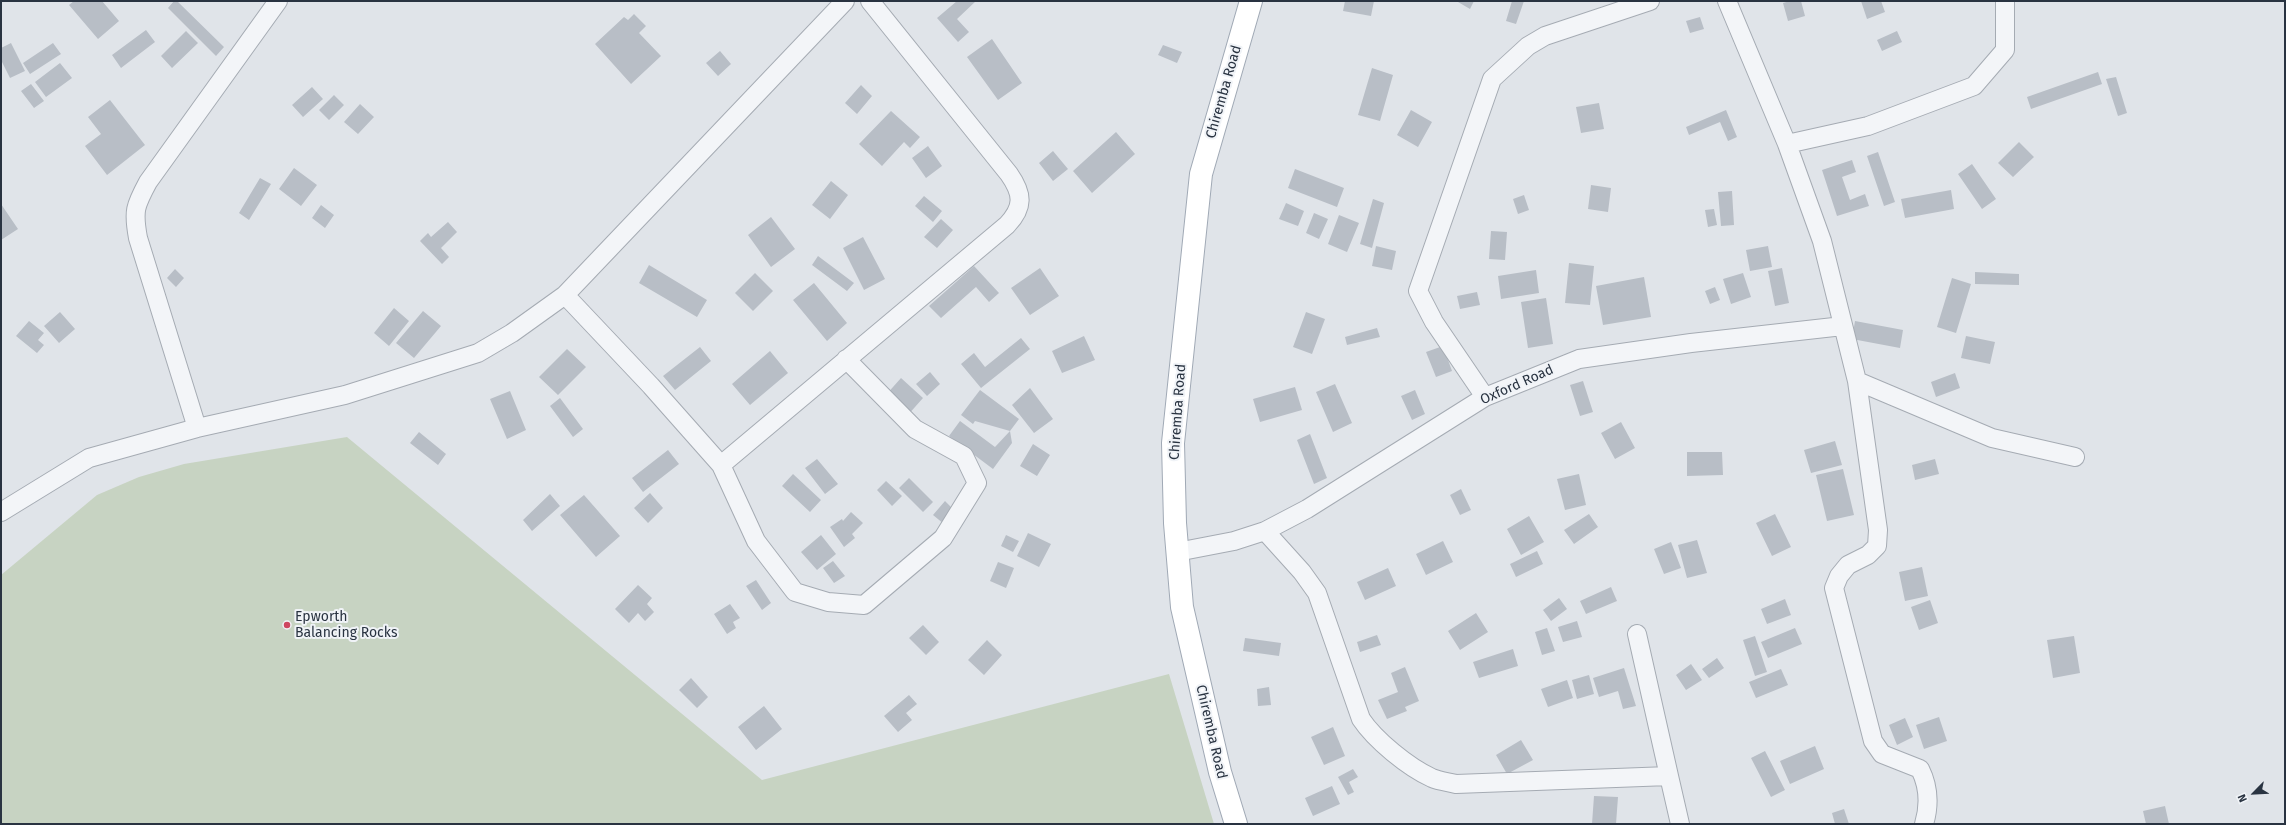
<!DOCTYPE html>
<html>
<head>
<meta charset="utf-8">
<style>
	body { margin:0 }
	#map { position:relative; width:2286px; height:825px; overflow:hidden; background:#e0e4e9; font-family:"Fira Sans",sans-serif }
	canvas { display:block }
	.frame { position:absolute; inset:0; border:2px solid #293341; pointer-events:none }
	.north { position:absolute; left:2234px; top:773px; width:40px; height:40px; -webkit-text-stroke:3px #f0f3f7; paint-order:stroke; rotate:246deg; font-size:11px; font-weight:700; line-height:16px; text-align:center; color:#293341 }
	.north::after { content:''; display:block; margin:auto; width:14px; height:18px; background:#293341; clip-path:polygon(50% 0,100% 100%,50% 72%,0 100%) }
</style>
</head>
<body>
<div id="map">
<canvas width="2286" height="825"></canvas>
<div class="frame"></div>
<div class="north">N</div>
</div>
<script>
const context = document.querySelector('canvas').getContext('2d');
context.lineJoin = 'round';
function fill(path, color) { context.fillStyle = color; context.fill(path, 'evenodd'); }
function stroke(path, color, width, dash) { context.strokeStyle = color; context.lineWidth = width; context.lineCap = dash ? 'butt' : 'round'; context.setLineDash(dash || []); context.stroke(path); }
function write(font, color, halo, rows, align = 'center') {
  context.font = font + ' "Fira Sans",sans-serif'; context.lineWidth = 4; context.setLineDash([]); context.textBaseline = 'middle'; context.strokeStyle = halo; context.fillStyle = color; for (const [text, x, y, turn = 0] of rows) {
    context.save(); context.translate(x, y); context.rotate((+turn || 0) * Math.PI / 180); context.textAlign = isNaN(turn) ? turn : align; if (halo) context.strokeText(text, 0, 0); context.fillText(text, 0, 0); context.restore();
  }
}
fill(new Path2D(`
	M347,437L762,780L1169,674L1214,824H1V575L97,495L139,477L184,464Z`), '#c7d3c2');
fill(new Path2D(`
	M74,1H102L119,21L98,39L69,5Z
	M174,1H177L224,47L216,56L168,8Z
	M957,1H976L957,19L969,32L958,42L937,18Z
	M1345,1H1374L1371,16L1343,11Z
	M1459,1H1474L1470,9L1458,2Z
	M1512,1H1524L1516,24L1506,21Z
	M1790,1H1801L1805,16L1788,21L1783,3Z
	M1861,1H1881L1885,12L1867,19Z
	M634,14L646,26L639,33L661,56L631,84L595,44L624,17L628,20Z
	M1700,17L1704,29L1690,33L1686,21Z
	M146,30L155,42L121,68L112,55Z
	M186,31L198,43L172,68L161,56Z
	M1897,31L1902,42L1882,51L1877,40Z
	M992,39L1022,83L998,100L967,57Z
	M11,43L25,71L10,78L1,60V48Z
	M53,43L61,54L30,74L23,63Z
	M1163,45L1182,52L1177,63L1158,55Z
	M720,51L731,64L718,76L706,63Z
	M60,63L72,78L46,97L35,82Z
	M1372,68L1393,75L1380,121L1358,115Z
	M2098,72L2102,84L2031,109L2027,97Z
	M2116,77L2127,113L2118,116L2106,79Z
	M31,84L44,101L34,108L21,91Z
	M861,85L872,96L857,114L845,103Z
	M312,87L323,99L303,117L292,105Z
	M334,95L344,105L329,120L319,110Z
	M110,100L145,145L107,175L85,146L101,134L88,117Z
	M1599,103L1604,129L1581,133L1576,107Z
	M360,104L374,117L358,134L344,122Z
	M1411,110L1432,122L1418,147L1397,135Z
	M1726,110L1737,137L1728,141L1720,122L1689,135L1686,127Z
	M891,111L920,137L910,148L904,142L882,166L859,144Z
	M1116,132L1135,154L1092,193L1073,171Z
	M2019,142L2034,157L2013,177L1998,163Z
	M928,146L942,166L926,178L912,158Z
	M1053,151L1068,169L1053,181L1039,163Z
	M1878,152L1895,202L1884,206L1867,156Z
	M1852,160L1856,172L1842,177L1850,200L1865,194L1869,206L1837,216L1822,170Z
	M1972,164L1996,199L1982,209L1958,174Z
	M294,168L317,185L301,206L279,189Z
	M1295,169L1344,188L1337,207L1288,188Z
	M260,178L271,184L249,220L239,213Z
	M831,181L848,195L830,219L812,205Z
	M1591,185L1611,188L1608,212L1588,209Z
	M1951,190L1954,209L1905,218L1901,199Z
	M1732,191L1734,225L1721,226L1718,192Z
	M1524,195L1529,210L1518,214L1513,199Z
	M924,196L942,211L933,222L915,206Z
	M1373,199L1384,203L1372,248L1360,244Z
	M1286,203L1304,211L1298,226L1279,219Z
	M1,204L18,229L1,240Z
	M321,205L334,215L325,228L312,218Z
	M1714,209L1717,225L1708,227L1705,210Z
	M1314,213L1328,219L1319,239L1306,233Z
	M1339,215L1359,223L1347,252L1328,244Z
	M771,217L795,249L771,267L748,235Z
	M941,219L953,230L937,248L924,237Z
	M448,222L457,232L441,248L449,257L442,264L420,241L428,233L431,237Z
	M1491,231L1507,232L1505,260L1489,259Z
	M863,237L885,279L864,290L843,248Z
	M1376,246L1396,251L1392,270L1372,266Z
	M1768,246L1772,267L1750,271L1746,250Z
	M818,256L854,283L847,291L812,265Z
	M1569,263L1594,266L1590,305L1565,303Z
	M649,265L707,300L697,317L639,283Z
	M974,266L999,293L989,302L976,287L941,318L929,306Z
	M1040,268L1059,296L1030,315L1011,288Z
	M1782,268L1789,303L1775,306L1768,271Z
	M175,269L184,278L176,287L167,278Z
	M1536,270L1539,293L1501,299L1498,276Z
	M1975,272L2019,274V285L1975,284Z
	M755,273L773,291L753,311L735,293Z
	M1743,273L1751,297L1731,304L1723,279Z
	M1644,277L1651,317L1603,325L1596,286Z
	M1952,278L1971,284L1956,333L1937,327Z
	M814,283L847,323L827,341L793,300Z
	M1715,287L1720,300L1710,304L1705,291Z
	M1477,292L1480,305L1460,309L1457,296Z
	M1546,298L1553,344L1528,348L1521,302Z
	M394,308L409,321L389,346L374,333Z
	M423,311L441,326L414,358L396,343Z
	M60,312L75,329L59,343L44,326Z
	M1306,312L1325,319L1312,354L1293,347Z
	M29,321L44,333L38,340L44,345L37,353L16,336Z
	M1855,321L1903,330L1900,348L1852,339Z
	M1377,328L1380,337L1347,345L1345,337Z
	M1084,336L1095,360L1062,373L1052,351Z
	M1966,336L1995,342L1990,364L1961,358Z
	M1021,338L1030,349L981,388L961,364L974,353L985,367Z
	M1443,346L1452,371L1436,377L1426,352Z
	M700,347L711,361L675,390L663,376Z
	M567,349L586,367L558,395L539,377Z
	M770,351L788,373L750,405L732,384Z
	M930,372L940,384L927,396L916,384Z
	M1955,373L1960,388L1936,397L1931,382Z
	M901,378L923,398L907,416L885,396Z
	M1583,381L1593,412L1580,416L1570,385Z
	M1335,384L1352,423L1333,432L1316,392Z
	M1295,387L1302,410L1260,422L1253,399Z
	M1030,388L1053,419L1034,433L1012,405Z
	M980,390L1019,419L1010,431L1012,443L993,469L949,436L960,421L995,447L1010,431L975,421L973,424L961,415Z
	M1415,390L1425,414L1412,420L1401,396Z
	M510,391L526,430L507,439L490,399Z
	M560,398L583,429L573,437L550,406Z
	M1621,422L1635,448L1615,459L1601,433Z
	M419,432L446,454L438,465L410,443Z
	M1310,434L1327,478L1314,484L1297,440Z
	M1835,441L1842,465L1811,473L1804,450Z
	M1033,444L1050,455L1037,476L1020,466Z
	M668,450L679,464L643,492L632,478Z
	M1687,452H1722L1723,475L1687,476Z
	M817,459L838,484L825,494L805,468Z
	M1935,459L1939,474L1915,480L1912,465Z
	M1843,469L1854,515L1827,521L1816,475Z
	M793,474L821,500L810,512L782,486Z
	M1579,474L1586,505L1565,510L1557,479Z
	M909,478L933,502L923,512L899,488Z
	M886,481L902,496L892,506L877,490Z
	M1461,489L1471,510L1460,515L1450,495Z
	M650,493L663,508L648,523L634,508Z
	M550,494L560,506L532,531L523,520Z
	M584,495L620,536L596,557L560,515Z
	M945,501L955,511L944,524L933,515Z
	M851,512L863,523L852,534L855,538L844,547L830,527L842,519L843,521Z
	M1589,514L1598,527L1574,544L1564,530Z
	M1775,514L1791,547L1772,556L1756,523Z
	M1529,516L1544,542L1521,555L1507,529Z
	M1028,533L1051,544L1039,567L1017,556Z
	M821,535L836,554L817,570L801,552Z
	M1006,535L1019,541L1013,552L1001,546Z
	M1697,540L1707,573L1687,578L1678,545Z
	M1443,541L1453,562L1426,575L1416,554Z
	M1671,542L1681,568L1664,574L1654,549Z
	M1537,551L1543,564L1516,577L1510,564Z
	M833,561L845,576L834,583L823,568Z
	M998,562L1014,568L1006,588L990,581Z
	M1922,567L1928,596L1905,601L1899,572Z
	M1388,568L1396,586L1365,600L1357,582Z
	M756,580L771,603L762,610L746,586Z
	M638,585L652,598L647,604L654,612L645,621L638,613L629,623L615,609Z
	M1611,587L1617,601L1586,614L1580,601Z
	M1559,598L1567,609L1551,621L1543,610Z
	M1785,599L1791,615L1767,624L1761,609Z
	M1930,600L1938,623L1919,630L1911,607Z
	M730,604L740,618L733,622L736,628L727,634L714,614Z
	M1476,613L1488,632L1460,650L1448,631Z
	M1577,621L1582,637L1563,642L1558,627Z
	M923,625L939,642L926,655L909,638Z
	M1547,628L1555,651L1542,655L1535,632Z
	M1795,628L1802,644L1768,658L1761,642Z
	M1377,635L1381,645L1360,652L1357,642Z
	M1755,636L1767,672L1755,676L1743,640Z
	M2074,636L2080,673L2053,678L2047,640Z
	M1245,638L1281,643L1279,656L1243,651Z
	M987,640L1002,655L984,675L968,660Z
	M1513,649L1518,666L1479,678L1473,662Z
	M1717,658L1724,668L1709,678L1702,669Z
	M1691,664L1702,680L1686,690L1676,675Z
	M1405,667L1419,701L1405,707L1407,711L1387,719L1378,700L1398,692L1391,673Z
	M1624,668L1636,706L1623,709L1618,691L1599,697L1593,678Z
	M1781,669L1788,685L1756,698L1749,682Z
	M1589,675L1594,694L1577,699L1572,680Z
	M691,678L708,697L697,708L679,690Z
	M1567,680L1573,698L1548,707L1541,689Z
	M1269,687L1271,705L1258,706L1257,689Z
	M909,695L917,704L906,713L912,720L898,732L884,716Z
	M764,706L782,729L756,750L738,727Z
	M1939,717L1947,741L1924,749L1916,725Z
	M1905,718L1913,737L1897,745L1889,725Z
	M1333,727L1345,756L1324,765L1311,737Z
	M1521,740L1533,760L1507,774L1496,755Z
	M1815,746L1824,769L1790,784L1780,761Z
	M1765,751L1785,790L1771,797L1751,758Z
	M1353,769L1358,777L1349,782L1354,792L1348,795L1338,777Z
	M1332,786L1340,804L1313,816L1305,798Z
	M1594,796L1618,797L1616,824H1592Z
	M2165,806L2169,824H2146L2143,811Z
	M1844,809L1849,824H1835L1832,813Z`), '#b8bec6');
const minor = new Path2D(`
	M1727,1L1787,144L1822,241L1857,381L1992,438L2075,457
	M1787,144L1868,126L1974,86L2005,50V1
	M565,295L651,386L721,465L756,541L795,592L828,602L864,605L943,538L977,483L964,456L915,429L846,359
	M1857,381L1878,530L1877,546L1868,555L1848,565L1839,576L1834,588L1873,741L1882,754L1920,769C1929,787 1930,804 1924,824
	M1485,397L1434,322L1418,291L1492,79L1528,46L1545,36L1650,1
	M197,428L138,238C133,211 135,206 148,182L278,1
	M721,465L1007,225C1024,207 1023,194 1009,174L870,1
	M1,512L89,458L197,428L345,395L478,353L512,333L565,295L845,1
	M1265,531L1302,572L1317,593L1361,719C1375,740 1408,767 1432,778C1439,781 1448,782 1456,784L1669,776L1680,824
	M1177,552L1234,541L1265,531L1307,509L1485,397L1579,359L1691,343L1843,326
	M1637,634L1669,776`);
const major = new Path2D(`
	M1236,824L1220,772L1182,607L1175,523L1173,443L1201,174L1251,1`);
stroke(minor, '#a5abb3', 20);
stroke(major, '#a0a9b5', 24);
stroke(minor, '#f3f5f8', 18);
stroke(major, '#fff', 22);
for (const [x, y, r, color] of [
	[287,625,4,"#ce4660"]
]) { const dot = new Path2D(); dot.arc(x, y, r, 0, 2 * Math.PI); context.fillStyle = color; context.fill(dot); stroke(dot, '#f0f3f7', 1.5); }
write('14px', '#293341', '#f0f3f7', [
	["Chiremba Road",1224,92,-74],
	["Oxford Road",1517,385,-24],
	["Chiremba Road",1178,412,-86],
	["Chiremba Road",1211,732,77]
]);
write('14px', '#293341', '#f0f3f7', [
	["Epworth",295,617],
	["Balancing Rocks",295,633]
], 'left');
</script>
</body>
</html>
